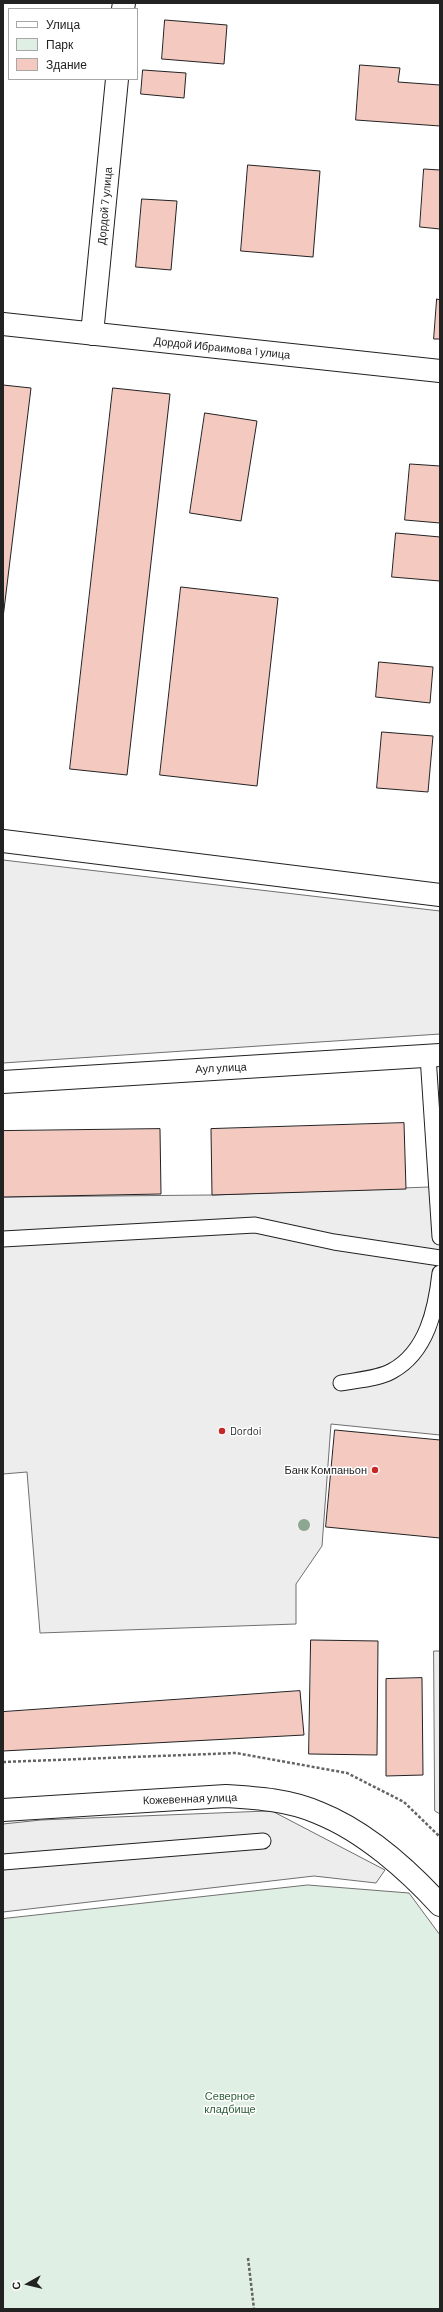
<!DOCTYPE html>
<html>
<head>
<meta charset="utf-8">
<style>
	body { margin:0 }
	#map { position:relative; width:443px; height:2312px; overflow:hidden; background:#fff; font-family:Barlow,sans-serif }
	canvas { display:block }
	.frame { position:absolute; inset:0; border:4px solid #222; pointer-events:none }
	.legend { position:absolute; left:8px; top:8px; width:130px; height:72px; box-sizing:border-box; background:#fff; border:1px solid #a7a7a7; margin:0; padding:5px 7px; list-style:none; font-size:12px; color:#222 }
	.legend li { display:flex; align-items:center; gap:8px; height:20px }
	.legend b { width:20px; border:1px solid #a7a7a7 }
	.north { position:absolute; left:8px; top:2264px; width:40px; height:40px; -webkit-text-stroke:3px #fff; paint-order:stroke; rotate:262deg; font-size:11px; font-weight:700; line-height:16px; text-align:center; color:#222 }
	.north::after { content:''; display:block; margin:auto; width:14px; height:18px; background:#222; clip-path:polygon(50% 0,100% 100%,50% 72%,0 100%) }
</style>
</head>
<body>
<div id="map">
<canvas width="443" height="2312"></canvas>
<div class="frame"></div>
<ul class="legend">
<li><b style="height:5px;background:#fff"></b>Улица</li>
<li><b style="height:11px;background:#e0efe3"></b>Парк</li>
<li><b style="height:11px;background:#f3c9c0"></b>Здание</li>
</ul>
<div class="north">С</div>
</div>
<script>
const context = document.querySelector('canvas').getContext('2d');
context.lineJoin = 'round';
function fill(path, color) { context.fillStyle = color; context.fill(path, 'evenodd'); }
function stroke(path, color, width, dash) { context.strokeStyle = color; context.lineWidth = width; context.lineCap = dash ? 'butt' : 'round'; context.setLineDash(dash || []); context.stroke(path); }
function write(font, color, halo, rows, align = 'center') {
  context.font = font + ' Barlow,sans-serif'; context.lineWidth = 3; context.setLineDash([]); context.textBaseline = 'middle'; context.strokeStyle = halo; context.fillStyle = color; for (const [text, x, y, turn = 0] of rows) {
    context.save(); context.translate(x, y); context.rotate((+turn || 0) * Math.PI / 180); context.textAlign = isNaN(turn) ? turn : align; if (halo) context.strokeText(text, 0, 0); context.fillText(text, 0, 0); context.restore();
  }
}
const green = new Path2D(`
	M308,1885L409,1893L440,1935V2309H3V1919Z`);
fill(green, '#e0efe3');
stroke(green, '#6f6f6f', 1);
const parking = new Path2D(`
	M3,860L440,911V1034L3,1063Z
	M440,1187V1435L331,1424L322,1546L296,1584V1624L40,1633L27,1472L3,1474V1197L212,1195Z
	M434,1651H440V1814L435,1811Z
	M272,1811L385,1870L376,1883L314,1876L3,1912V1824L41,1820Z`);
fill(parking, '#ededed');
stroke(parking, '#6f6f6f', 1);
const building = new Path2D(`
	M165,20L227,25L224,64L162,59Z
	M360,65L400,68L398,82L440,85V126L356,120Z
	M143,70L186,73L184,98L141,94Z
	M248,165L320,171L313,257L241,251Z
	M424,169L440,170V229L420,227Z
	M142,199L177,201L171,270L136,267Z
	M437,299L440,300V339H434Z
	M3,385L31,388L3,618Z
	M113,388L170,394L127,775L70,769Z
	M205,413L257,421L241,521L190,513Z
	M410,464L440,466V523L405,520Z
	M396,533L440,537V581L392,577Z
	M181,587L278,598L257,786L160,775Z
	M379,662L433,667L430,703L376,697Z
	M382,732L433,736L428,792L377,788Z
	M404,1123L406,1189L212,1195L211,1129Z
	M160,1129L161,1194L3,1197V1131Z
	M335,1430L440,1440V1538L326,1527Z
	M311,1640L378,1641L377,1755L309,1754Z
	M422,1678L423,1775L386,1776V1679Z
	M300,1691L304,1735L3,1751V1712Z`);
fill(building, '#f3c9c0');
stroke(building, '#222', 1);
const lane = new Path2D(`
	M428,1056L440,1237
	M3,1239L255,1225L334,1242L440,1258
	M341,1383C356,1380 378,1379 392,1371C427,1352 436,1309 440,1273
	M3,1862L263,1841`);
const street = new Path2D(`
	M123,9L124,3
	M3,324L440,371
	M92,334L117,79
	M3,1082L440,1055`);
const secondary = new Path2D(`
	M3,841L440,895
	M3,1810L226,1796C258,1798 290,1800 319,1813C364,1831 408,1870 440,1905`);
stroke(lane, '#222', 17);
stroke(street, '#222', 24);
stroke(secondary, '#222', 24);
stroke(new Path2D(`
	M3,1762L236,1753L347,1773L404,1802L440,1837
	M248,2258L254,2309`), '#646464', 2.5, [3, 2]);
stroke(lane, '#fff', 15);
stroke(street, '#fff', 22);
stroke(secondary, '#fff', 22);
context.fillStyle = '#8da692';
for (const [x, y] of [
	[304,1525]
]) { context.beginPath(); context.arc(x, y, 6, 0, 2 * Math.PI); context.fill(); }
for (const [x, y, r, color] of [
	[222,1431,4,"#c62828"],
	[375,1470,4,"#c62828"]
]) { const dot = new Path2D(); dot.arc(x, y, r, 0, 2 * Math.PI); context.fillStyle = color; context.fill(dot); stroke(dot, '#fff', 1.5); }
write('11px', '#222', '#fff', [
	["Дордой 7 улица",105,206,-85],
	["Дордой Ибраимова 1 улица",222,348,6],
	["Аул улица",221,1068,-3],
	["Кожевенная улица",190,1799,-2]
]);
write('11px', '#222', '#fff', [
	["Dordoi",230,1431],
	["Банк Компаньон",367,1470,"right"]
], 'left');
write('11px', '#2f5e38', '#fff', [
	["Северное",230,2096],
	["кладбище",230,2109]
]);
</script>
</body>
</html>
